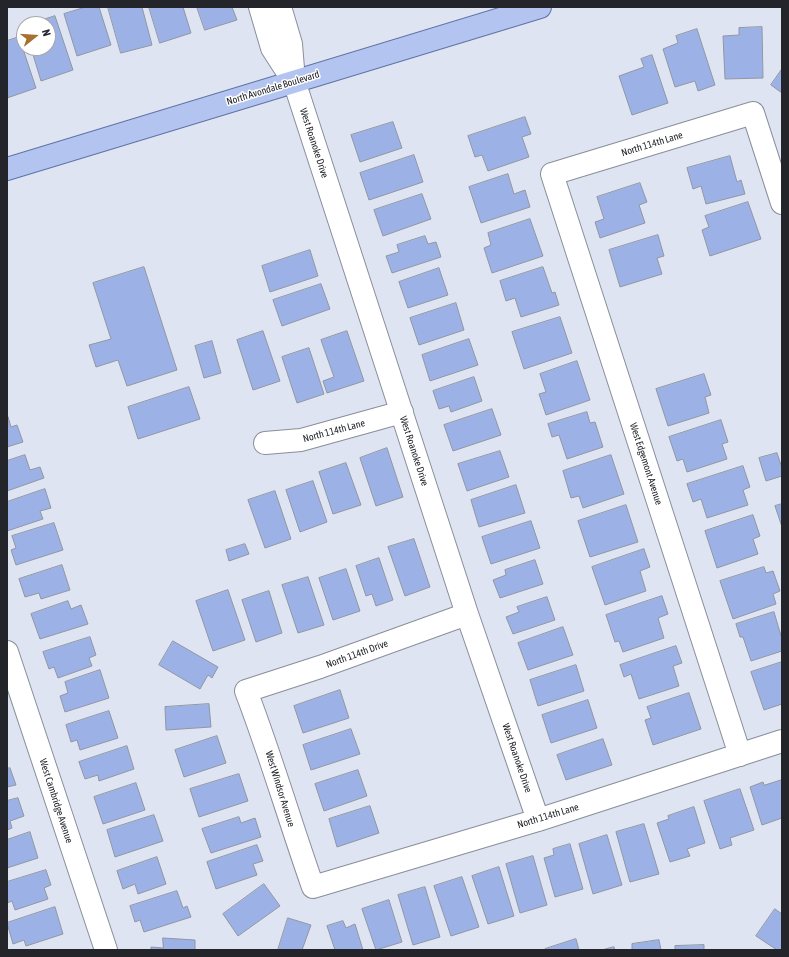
<!DOCTYPE html>
<html>
<head>
<meta charset="utf-8">
<style>
	body { margin:0 }
	#map { position:relative; width:789px; height:957px; overflow:hidden; background:#dee4f1; font-family:"Asap Condensed",sans-serif }
	canvas { display:block }
	.frame { position:absolute; inset:0; border:8px solid #23252a; pointer-events:none }
	.north { position:absolute; left:16px; top:16px; width:40px; height:40px; box-sizing:border-box; background:#fff; border:1px solid #a7a8aa; border-radius:50%; rotate:73deg; font-size:11px; font-weight:700; line-height:16px; text-align:center; color:#23252a }
	.north::after { content:''; display:block; margin:auto; width:14px; height:18px; background:#a86f2e; clip-path:polygon(50% 0,100% 100%,50% 72%,0 100%) }
</style>
</head>
<body>
<div id="map">
<canvas width="789" height="957"></canvas>
<div class="frame"></div>
<div class="north">N</div>
</div>
<script>
const context = document.querySelector('canvas').getContext('2d');
context.lineJoin = 'round';
function fill(path, color) { context.fillStyle = color; context.fill(path, 'evenodd'); }
function stroke(path, color, width, dash) { context.strokeStyle = color; context.lineWidth = width; context.lineCap = dash ? 'butt' : 'round'; context.setLineDash(dash || []); context.stroke(path); }
function write(font, color, halo, rows, align = 'center') {
  context.font = font + ' "Asap Condensed",sans-serif'; context.lineWidth = 3; context.setLineDash([]); context.textBaseline = 'middle'; context.strokeStyle = halo; context.fillStyle = color; for (const [text, x, y, turn = 0] of rows) {
    context.save(); context.translate(x, y); context.rotate((+turn || 0) * Math.PI / 180); context.textAlign = isNaN(turn) ? turn : align; if (halo) context.strokeText(text, 0, 0); context.fillText(text, 0, 0); context.restore();
  }
}
const building = new Path2D(`
	M86,7H99L111,45L77,56L64,14Z
	M108,7H142L152,45L121,53Z
	M149,7H183L191,33L160,43Z
	M197,7H232L237,20L205,30Z
	M55,16L73,70L41,81L31,48H48V24H30Z
	M762,27L763,78L725,79L723,36L739,35V28Z
	M697,29L715,85L698,91L695,81L675,87L663,49L678,43L676,36Z
	M19,37L36,88L7,98V41Z
	M652,55L668,103L632,115L619,76L644,67L641,59Z
	M782,69V93L771,85Z
	M525,117L531,134L522,137L529,157L488,171L482,155L475,157L468,136Z
	M393,122L402,148L360,162L351,135Z
	M414,155L423,182L369,200L360,173Z
	M730,156L737,182L741,180L745,194L706,204L701,186L693,189L687,168Z
	M508,174L514,194L525,190L530,207L481,223L469,187Z
	M640,183L647,202L639,205L645,223L600,238L595,222L604,219L597,197Z
	M422,194L431,219L383,236L374,210Z
	M748,202L761,239L710,256L702,230L709,227L705,216Z
	M530,219L543,256L492,273L484,248L491,245L488,233Z
	M658,235L664,256L657,258L662,274L620,287L609,250Z
	M425,236L428,244L436,242L441,257L392,273L386,256L399,252L397,245Z
	M310,250L318,276L270,292L262,266Z
	M144,267L177,370L127,386L118,360L96,367L89,345L111,339L93,283Z
	M543,267L552,293L555,292L559,305L521,317L515,298L506,301L500,281Z
	M439,268L448,295L408,308L399,282Z
	M321,284L330,309L282,326L273,300Z
	M456,303L464,330L419,345L410,318Z
	M560,317L572,353L524,369L512,332Z
	M263,331L280,381L253,390L237,340Z
	M347,331L364,381L327,393L323,381L334,377L321,340Z
	M469,339L478,365L430,381L422,355Z
	M212,341L221,373L204,378L195,346Z
	M309,348L324,394L297,403L282,357Z
	M577,361L590,400L546,415L539,394L546,392L540,374Z
	M704,374L711,395L705,397L709,413L668,426L656,389Z
	M474,377L482,401L451,412L449,406L439,409L433,391Z
	M189,387L200,419L138,439L128,407Z
	M492,409L501,435L453,451L444,425Z
	M587,412L590,423L595,422L603,447L567,459L559,435L552,437L548,424Z
	M8,417L11,427L17,425L23,442L7,447Z
	M721,420L728,442L722,444L727,459L687,472L683,459L677,461L669,437Z
	M387,448L403,497L376,506L360,458Z
	M500,451L509,477L467,491L458,464Z
	M777,453L782,468V476L766,481L759,458Z
	M25,455L30,470L40,467L44,478L7,491V461Z
	M611,455L624,494L583,508L579,496L571,498L563,471Z
	M346,463L361,505L333,514L319,472Z
	M743,466L750,487L743,490L748,505L707,518L701,499L693,502L687,484Z
	M313,481L327,522L300,532L286,490Z
	M516,485L525,513L479,527L471,500Z
	M45,489L51,508L40,511L43,519L7,531V502Z
	M275,491L291,539L265,548L248,500Z
	M782,504V527L775,506Z
	M626,505L638,542L590,557L578,521Z
	M753,515L760,536L753,539L758,554L717,568L705,531Z
	M531,521L540,548L491,564L482,537Z
	M54,523L63,550L16,565L11,550L16,548L12,536Z
	M414,539L430,587L405,596L388,547Z
	M245,544L249,554L229,561L226,550Z
	M644,549L650,567L640,571L646,591L605,605L592,567Z
	M379,558L393,600L376,606L372,594L366,596L356,566Z
	M535,560L543,584L500,598L493,580L506,575L505,570Z
	M62,565L70,590L41,599L39,593L25,597L19,579Z
	M764,567L766,573L773,571L780,591L773,594L776,604L733,619L720,581Z
	M346,569L360,611L333,620L319,578Z
	M308,577L324,625L298,633L282,585Z
	M228,590L245,640L213,651L196,601Z
	M269,591L282,633L256,642L242,600Z
	M662,596L668,614L658,618L664,638L623,652L619,641L615,642L606,615Z
	M547,597L555,620L513,634L506,617L519,612L517,607Z
	M68,601L71,609L81,605L88,624L40,639L31,614Z
	M774,612L782,639V651L751,661L743,637H740L736,624Z
	M563,627L573,655L528,670L518,643Z
	M90,637L96,655L89,658L92,666L58,678L54,667L49,669L43,652Z
	M173,641L218,667L212,678L208,675L200,689L159,665Z
	M676,646L682,663L673,666L679,686L639,699L631,674L624,677L620,665Z
	M782,662V704L764,710L751,672Z
	M576,665L584,691L538,706L530,680Z
	M100,670L109,698L65,712L60,696L68,693L65,682Z
	M340,690L349,718L303,733L294,706Z
	M689,693L701,729L653,745L645,720L651,718L647,707Z
	M588,700L597,728L551,743L542,715Z
	M209,704L211,727L166,730L165,707Z
	M109,711L118,738L80,750L77,740L71,742L66,725Z
	M351,729L360,754L311,770L303,745Z
	M217,736L226,763L184,777L175,750Z
	M603,739L612,765L566,780L557,755Z
	M127,746L134,769L99,781L98,775L85,779L79,762Z
	M10,768L16,785L7,787V769Z
	M358,770L367,796L324,811L315,784Z
	M239,774L248,801L199,817L190,789Z
	M782,780V818L762,825L750,787L763,782L764,785Z
	M136,783L145,810L103,824L94,797Z
	M740,789L754,830L730,838L732,845L720,849L704,801Z
	M18,798L24,816L10,821L12,828L7,830V801Z
	M370,806L379,833L337,847L329,819Z
	M694,807L705,843L687,849L690,856L670,862L657,823L669,819L668,816Z
	M154,815L163,841L115,857L107,830Z
	M239,817L241,823L255,818L261,837L211,853L202,829Z
	M644,824L659,874L630,882L616,832Z
	M30,832L38,858L7,868V840Z
	M607,835L622,885L593,894L579,844Z
	M570,844L583,889L555,897L544,858L554,855L553,849Z
	M257,845L263,861L253,864L257,875L216,889L207,862Z
	M533,856L547,905L520,913L506,864Z
	M157,857L166,884L138,894L135,884L123,889L117,871Z
	M499,867L514,916L488,924L472,876Z
	M46,870L51,885L44,888L48,899L15,910L12,901L7,903V882Z
	M462,877L479,927L451,936L434,886Z
	M264,884L280,906L238,936L223,914Z
	M425,887L440,937L413,945L398,895Z
	M177,891L183,908L187,906L191,917L144,932L140,920L135,922L130,906Z
	M389,900L402,942L376,950L362,909Z
	M55,907L63,934L26,946L24,940L13,944L7,923Z
	M775,909L782,914V950H777L756,936Z
	M288,918L311,925L302,950H278Z
	M343,921L346,928L355,924L363,950H335L327,926Z
	M163,938L195,940V950H151V947L163,948Z
	M576,939L579,950H545V949Z
	M659,940L661,950H632V944Z
	M704,945V950H675V946Z
	M614,947L615,950H602Z`);
fill(building, '#9cb1e5');
stroke(building, '#9196a3', 1);
const minor = new Path2D(`
	M260,7L272,48L292,79
	M280,7L291,44L294,81L467,614L538,820
	M265,443L301,440L402,412
	M467,614L320,667L246,691C271,756 290,822 313,887L538,820L782,741
	M7,652L106,950
	M740,755L552,174L753,113L782,203`);
const major = new Path2D(`
	M7,169L540,7`);
stroke(minor, '#898e9a', 24);
stroke(major, '#5f73a4', 24);
stroke(minor, '#fff', 22);
stroke(major, '#b2c4ef', 22);
write('10px', '#23252a', '#fff', [
	["North Avondale Boulevard",273,88,-17],
	["West Roanoke Drive",314,143,72],
	["North 114th Lane",652,144,-17],
	["North 114th Lane",334,431,-15],
	["West Roanoke Drive",414,451,72],
	["West Edgemont Avenue",646,464,72],
	["North 114th Drive",357,654,-20],
	["West Roanoke Drive",517,758,71],
	["West Windsor Avenue",280,789,73],
	["West Cambridge Avenue",56,801,72],
	["North 114th Lane",548,816,-17]
]);
</script>
</body>
</html>
